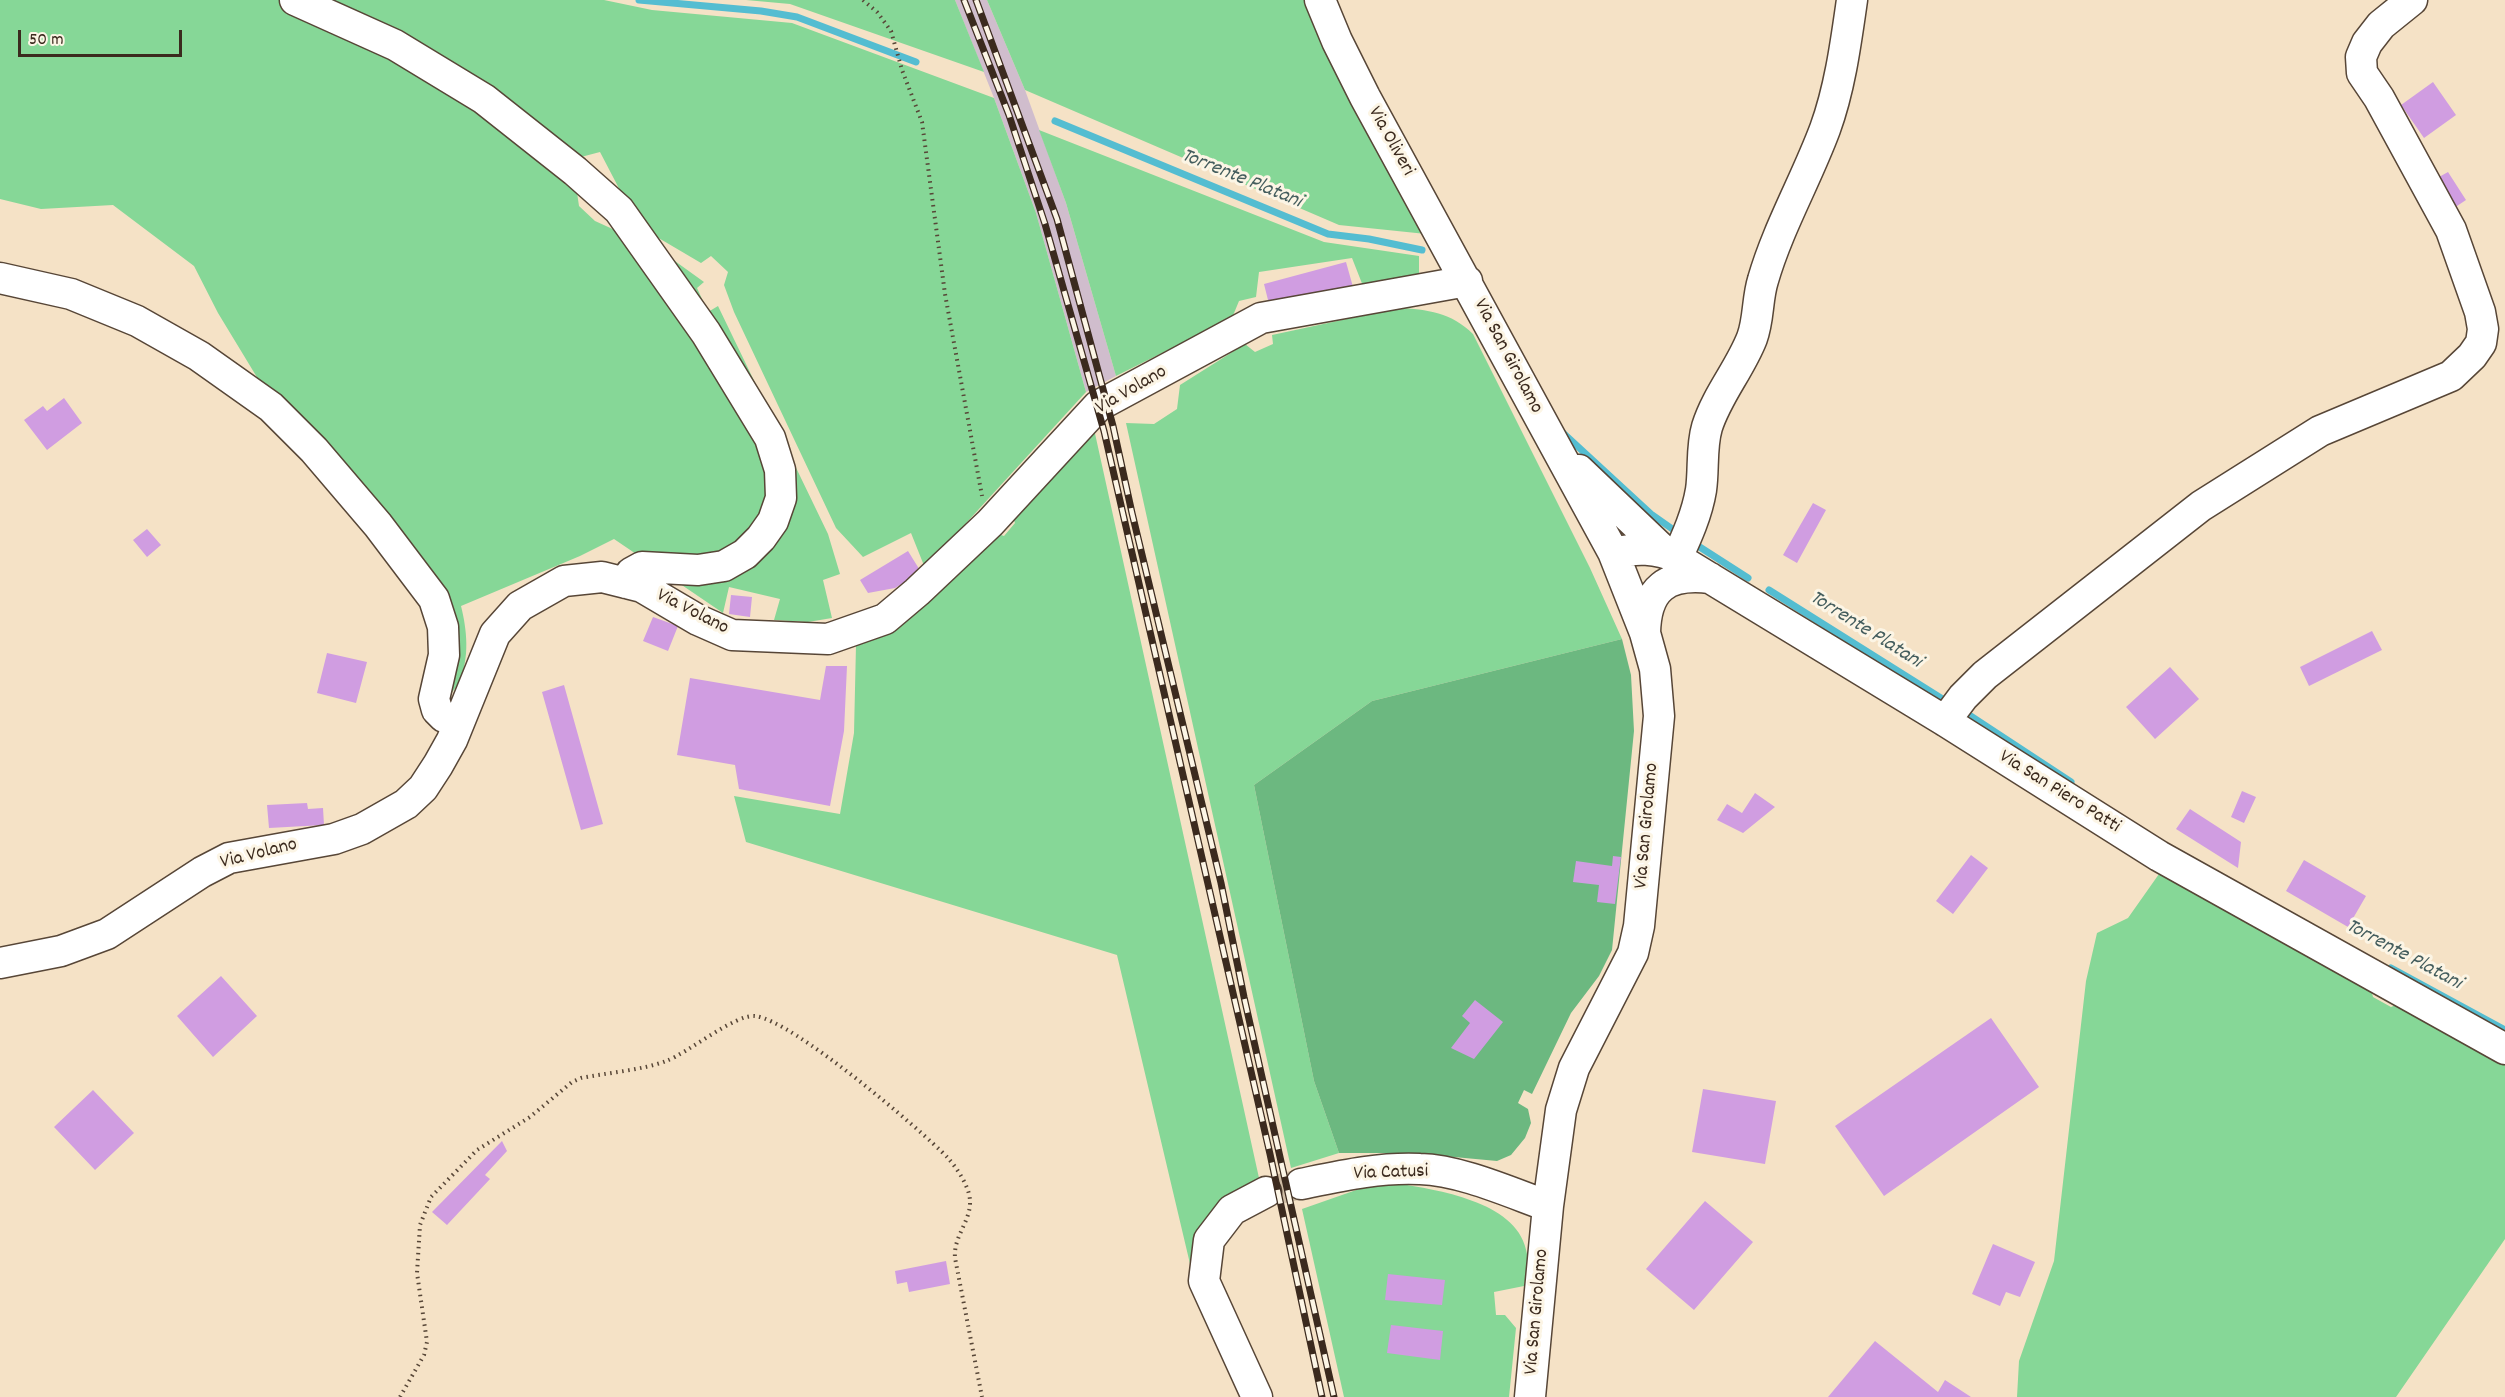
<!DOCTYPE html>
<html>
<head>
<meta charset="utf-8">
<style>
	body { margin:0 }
	#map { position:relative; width:2505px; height:1397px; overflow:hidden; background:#f5e2c6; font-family:Dekko,sans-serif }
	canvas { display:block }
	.scale { position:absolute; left:18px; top:30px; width:164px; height:27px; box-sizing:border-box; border:3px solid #3b2a1e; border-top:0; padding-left:8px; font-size:18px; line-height:21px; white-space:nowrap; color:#3b2a1e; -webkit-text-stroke:4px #fcf5e5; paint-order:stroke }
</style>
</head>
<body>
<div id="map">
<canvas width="2505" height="1397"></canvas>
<div class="scale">50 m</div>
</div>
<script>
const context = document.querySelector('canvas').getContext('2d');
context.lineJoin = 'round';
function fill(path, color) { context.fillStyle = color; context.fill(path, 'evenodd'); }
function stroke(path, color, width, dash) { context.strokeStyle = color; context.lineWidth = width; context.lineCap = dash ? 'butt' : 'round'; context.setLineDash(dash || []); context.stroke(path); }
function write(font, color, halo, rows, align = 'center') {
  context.font = font + ' Dekko,sans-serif'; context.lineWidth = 6; context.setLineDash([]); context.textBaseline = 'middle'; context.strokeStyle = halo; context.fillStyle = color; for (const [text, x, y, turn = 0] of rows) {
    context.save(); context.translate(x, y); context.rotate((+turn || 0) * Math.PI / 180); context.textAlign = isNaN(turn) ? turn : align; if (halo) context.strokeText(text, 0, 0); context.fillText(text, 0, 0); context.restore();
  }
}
fill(new Path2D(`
	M955,0H987L1025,90L1066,203L1116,376L1086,392L1036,213L994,98Z`), '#d0bdcd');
fill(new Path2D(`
	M0,0H604L652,10L792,23L994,98L1036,213L1086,392L925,568L911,533L863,557L836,528L734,312L724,285L728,272L711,256L701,263L623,217L624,198L600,152L581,157L575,179L579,206L595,221L661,251L704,282L697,288L708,312L718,306L828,534L840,574L823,580L832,618L808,622L774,620L780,599L729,587L723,613L614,539L580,556L461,606C467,630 470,658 459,682C456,688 450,695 445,701L453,640L272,402L218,313L194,266L113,205L41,209L0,199Z
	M746,0H955L984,72L790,4Z
	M987,0H1308L1426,234L1339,225L1025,90Z
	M1039,130L1324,242L1419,256V274L1363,286L1352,258L1259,272L1256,297L1239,301L1232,318L1116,376L1066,203Z
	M1398,308C1427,309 1452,313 1473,334L1590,568L1622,639L1372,701L1254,785L1314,1081L1339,1153L1291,1168L1126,423L1154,424L1177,409L1180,385L1245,344L1255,352L1273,344L1272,335Z
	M1094,429L1259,1178L1221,1201L1191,1268L1117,955L746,842L734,796L840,814L854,733L856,645L893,628L935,597L995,533L1004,536L1015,523L1012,515Z
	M2159,874L2370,985L2373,997L2391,1007L2401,1003L2505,1061V1239L2396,1397H2017L2019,1361L2054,1261L2086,981L2097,933L2128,918Z
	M1402,1184C1442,1191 1520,1203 1527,1254C1528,1265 1526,1276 1524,1286L1494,1292L1496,1315H1505L1516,1328L1509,1397H1344L1302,1209L1362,1188Z`), '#86d797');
fill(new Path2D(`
	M1622,639L1631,675L1634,731L1612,950L1599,976L1571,1013L1532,1094L1524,1090L1518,1103L1528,1109L1531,1123L1525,1138L1511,1155L1497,1161L1411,1153H1339L1314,1081L1254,785L1372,701Z`), '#6cb880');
stroke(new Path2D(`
	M639,0L761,11L797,17L916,62
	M1055,121L1328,234L1369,239L1422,250
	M1562,432L1651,514L1678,533
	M1695,544L1748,578
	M1769,590L1944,700
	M1966,713L2071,782
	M2391,968L2505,1030`), '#54bdd1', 7);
fill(new Path2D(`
	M2433,82L2456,115L2424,138L2401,105Z
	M2448,172L2466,200L2454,208L2439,177Z
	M1346,262L1353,287L1270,308L1264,284Z
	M64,398L82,423L47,450L24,420L43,406L47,411Z
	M1813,503L1826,510L1797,563L1783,555Z
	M147,529L161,545L147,557L133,540Z
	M908,551L921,572L895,588L868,593L860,580Z
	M731,595L752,597L750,617L729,614Z
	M653,617L678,626L668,651L643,641Z
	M2372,631L2382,650L2309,686L2300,667Z
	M327,653L367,662L356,703L317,693Z
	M826,666H847L844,731L830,806L739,789L735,765L677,755L690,678L820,700Z
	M2170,667L2199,699L2155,739L2126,707Z
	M564,685L603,824L581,830L542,692Z
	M2242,791L2256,797L2244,823L2231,817Z
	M1755,793L1775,807L1743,833L1717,820L1727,804L1742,813Z
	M307,803L308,809L323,808L324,825L269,828L267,805Z
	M2190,809L2241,842L2238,868L2176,829Z
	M1971,855L1988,868L1953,914L1936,901Z
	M1613,856L1621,857L1615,904L1597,902L1599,885L1573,882L1576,861L1612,866Z
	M2304,860L2366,896L2348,927L2286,891Z
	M221,976L257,1016L213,1057L177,1016Z
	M1475,1000L1503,1022L1474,1059L1451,1048L1470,1023L1462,1016Z
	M1991,1018L2039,1087L1884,1196L1835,1126Z
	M1703,1089L1776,1101L1765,1164L1692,1152Z
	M93,1090L134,1133L95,1170L54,1127Z
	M502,1141L507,1151L485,1175L490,1179L447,1225L432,1212Z
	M1705,1201L1753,1242L1694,1310L1646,1269Z
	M1993,1244L2035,1262L2020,1297L2006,1292L2000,1306L1972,1294Z
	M946,1261L950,1284L909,1292L907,1282L897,1284L895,1271Z
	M1388,1274L1445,1280L1442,1305L1385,1300Z
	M1391,1325L1443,1331L1440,1360L1387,1353Z
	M1875,1341L1938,1392L1945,1380L1971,1397H1828Z`), '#d09de1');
stroke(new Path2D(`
	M1266,1192L1301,1184`), '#d0bda4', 30, [30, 15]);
const minor = new Path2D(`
	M295,0L395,45L484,99L575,171L619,210L706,333L770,438L780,470L781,498L773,521L761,538L745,554L724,566L698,570L642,567L631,573L626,583
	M1320,0L1337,41L1365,97L1613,552L1645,633L1655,669L1659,716L1639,926L1633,953L1574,1068L1561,1110L1548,1206L1530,1397
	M0,278L71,294L137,321L199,356L271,407L314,450L378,525L434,599L443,627L444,655L434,699L437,710L444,717L459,721
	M1579,470L1666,553
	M1613,552C1635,549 1657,547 1677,558L1945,721L2159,856L2505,1049
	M1677,558C1687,536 1697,514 1701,490C1704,470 1701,447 1707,427C1717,395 1740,369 1752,338C1759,319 1757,299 1763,280C1778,228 1806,180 1825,129C1840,88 1846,42 1852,0
	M1645,633C1646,588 1667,573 1710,578
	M1945,721L1963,697L1985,675L2201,506L2320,431L2451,376L2472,356L2481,343L2483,329L2480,312L2451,230L2379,98L2362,73L2361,57L2367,43L2381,25L2412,0
	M0,963L61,951L107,934L202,872L229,858L334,839L362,829L406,804L423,788L438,765L452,740L495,634L520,606L564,581L602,577L642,587L698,620L732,635L828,639L885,619L917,592L990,523L1098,406L1261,318L1467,281
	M1301,1184C1340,1176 1379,1167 1420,1169C1460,1170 1509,1192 1548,1206
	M1257,1397L1204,1281L1209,1240L1232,1210L1266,1192`);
stroke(minor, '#574637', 33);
stroke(new Path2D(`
	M863,0L877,12L891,31L902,70L922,122L945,294L982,496
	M400,1397L424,1355L427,1342L417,1273L420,1225L431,1197L477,1150L530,1117L572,1082L581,1078C606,1073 643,1070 666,1061C688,1053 735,1014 755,1016C792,1020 919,1128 948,1158C956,1167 966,1182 969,1194C975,1218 953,1234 955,1258L982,1397`), '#574637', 4, [1.5, 4.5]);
stroke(minor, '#fff', 30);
const rail = new Path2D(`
	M964,0L1009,115L1045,224L1104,431L1270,1154L1322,1397
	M976,0L1057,219L1113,426L1132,513L1221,883L1244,997L1334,1397`);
stroke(rail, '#3b2a1e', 7);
stroke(rail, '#fcf5e5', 4.5, [14]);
write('20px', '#3b2a1e', '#fcf5e5', [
	["Via Oliveri",1390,142,61],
	["Via San Girolamo",1507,357,62],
	["Via Volano",1132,391,-30],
	["Via Volano",692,613,27],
	["Via San Piero Patti",2059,793,32],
	["Via San Girolamo",1648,826,-85],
	["Via Volano",259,855,-14],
	["Via Catusi",1391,1174,-2],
	["Via San Girolamo",1538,1312,-85]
]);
write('italic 21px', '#445d5d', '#fcf5e5', [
	["Torrente Platani",1241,180,22],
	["Torrente Platani",1865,631,32],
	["Torrente Platani",2403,956,28]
]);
</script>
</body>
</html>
